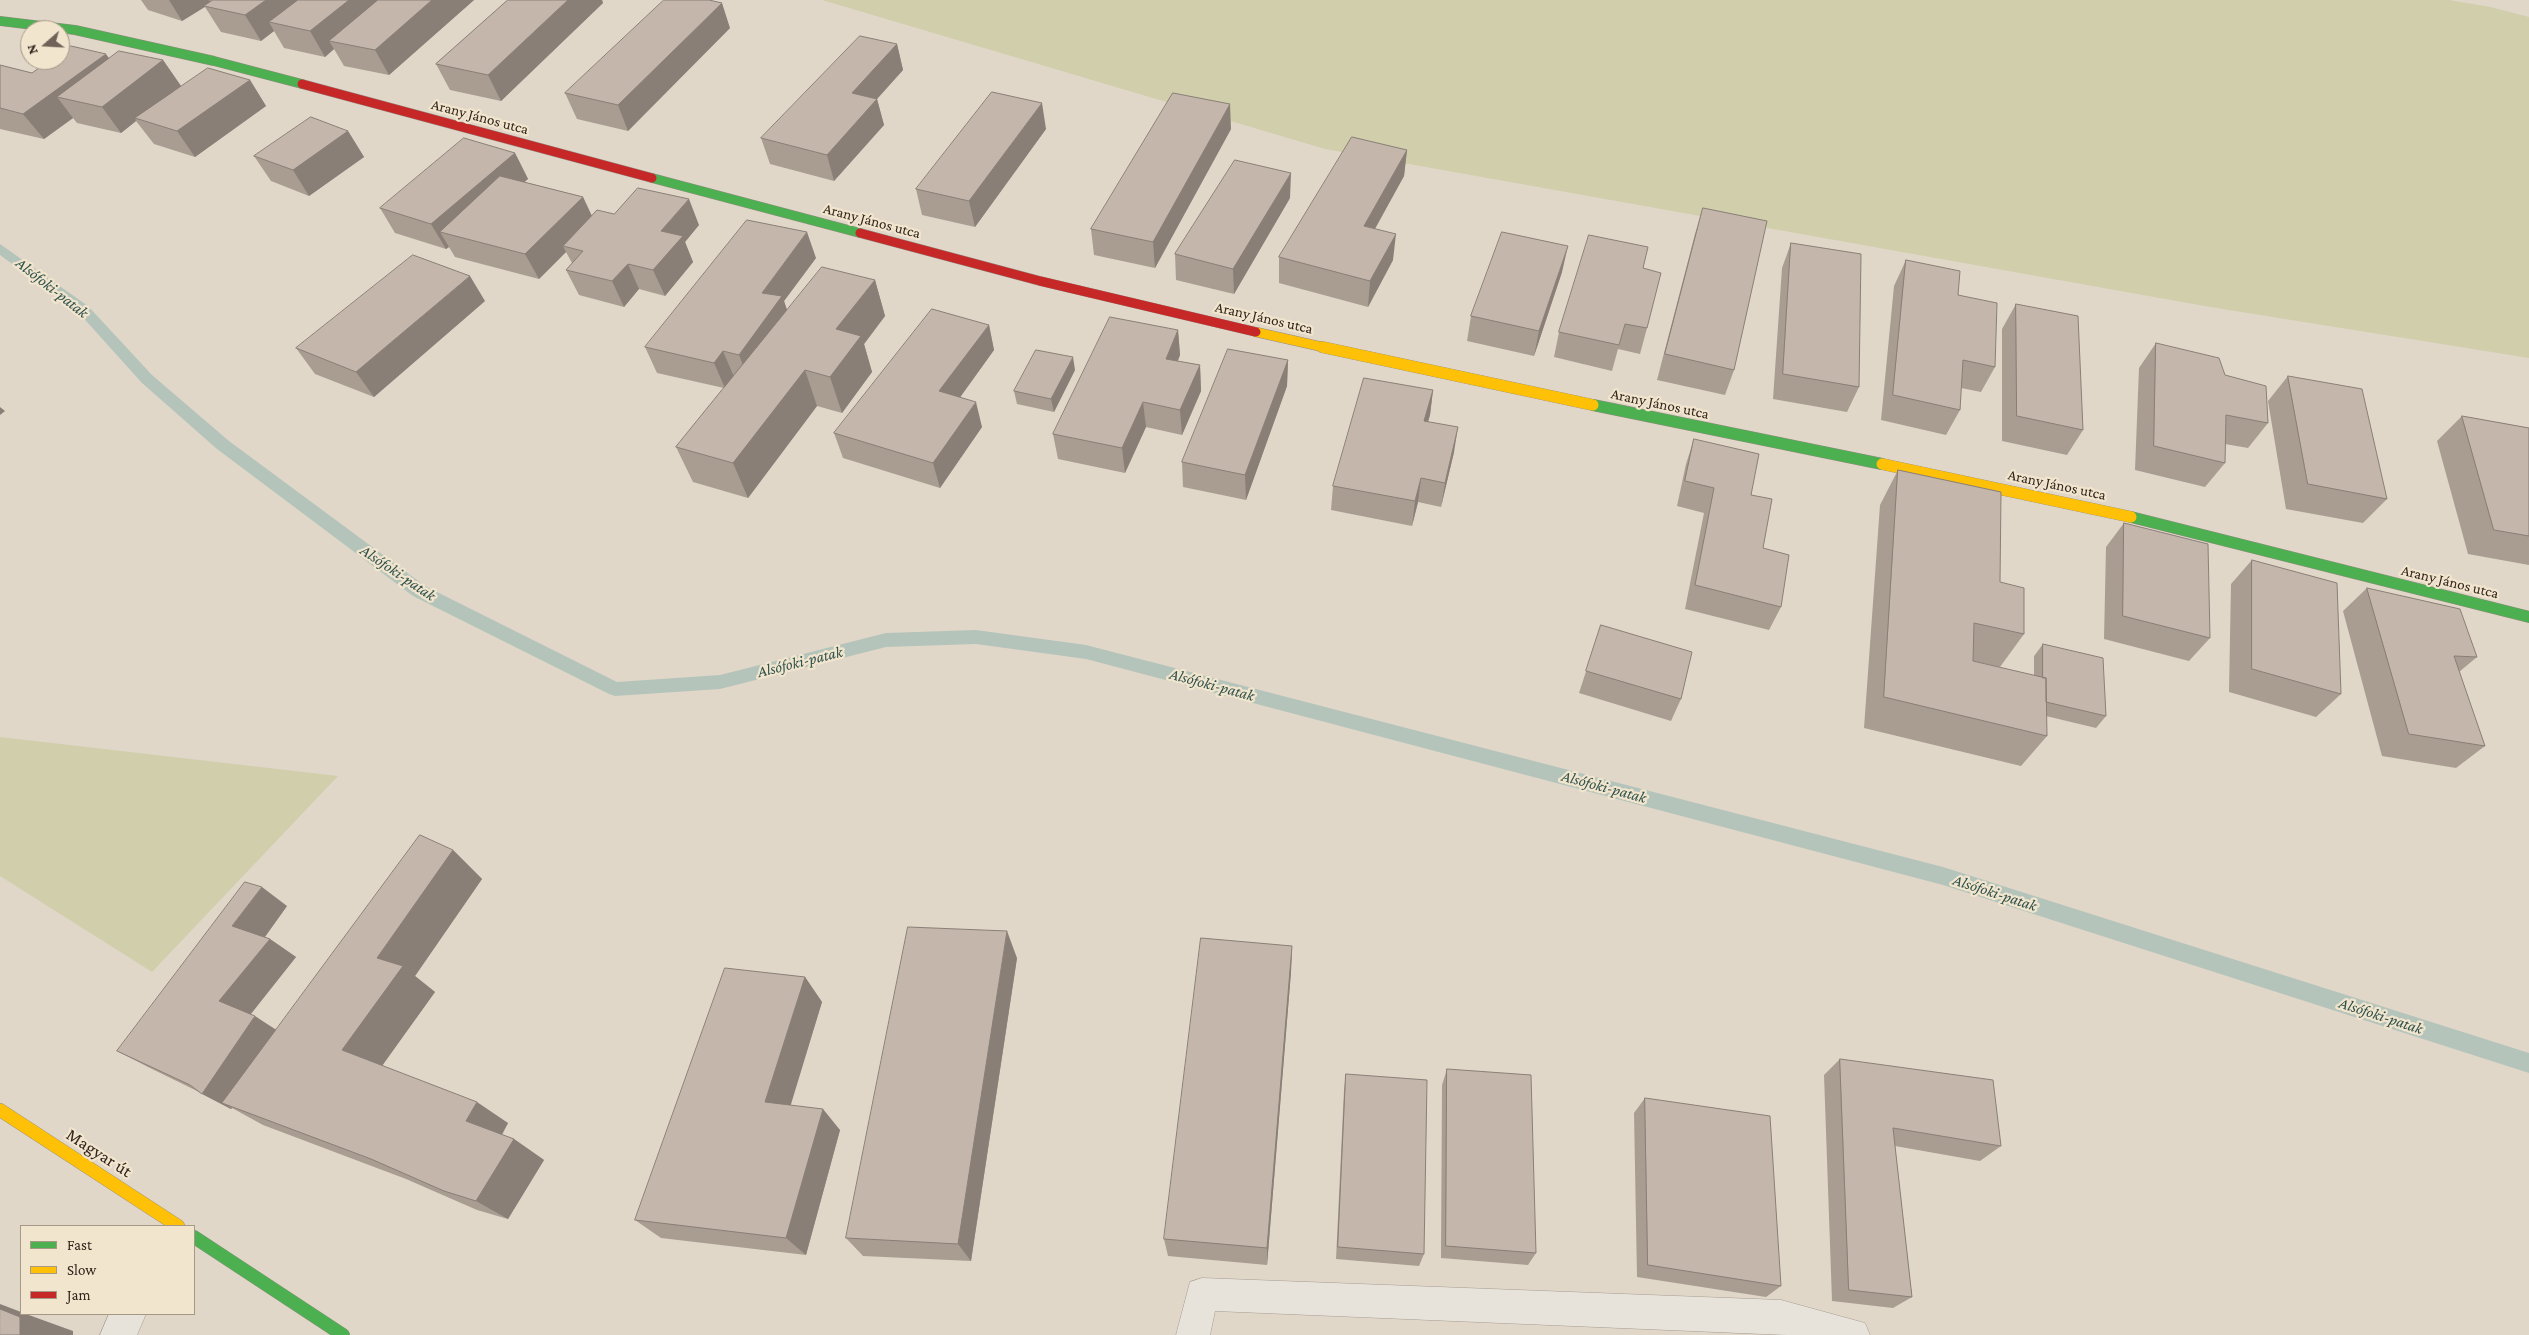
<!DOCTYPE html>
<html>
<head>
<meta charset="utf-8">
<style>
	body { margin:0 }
	#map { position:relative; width:2529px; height:1335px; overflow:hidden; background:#e0d7c9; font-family:"Crimson Pro",serif }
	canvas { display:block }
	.legend { position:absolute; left:20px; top:1225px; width:175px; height:90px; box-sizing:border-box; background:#f2e5ce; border:1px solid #a59887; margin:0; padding:6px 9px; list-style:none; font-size:15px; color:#32251c }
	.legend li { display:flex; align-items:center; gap:10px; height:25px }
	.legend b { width:25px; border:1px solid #a59887 }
	.north { position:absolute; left:20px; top:20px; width:50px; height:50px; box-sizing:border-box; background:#f2e5ce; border:1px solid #a59887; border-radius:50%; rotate:251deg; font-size:14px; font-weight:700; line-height:20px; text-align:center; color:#32251c }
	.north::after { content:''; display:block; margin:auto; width:18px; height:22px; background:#6f6359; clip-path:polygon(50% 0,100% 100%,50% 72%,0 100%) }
</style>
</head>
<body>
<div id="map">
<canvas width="2529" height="1335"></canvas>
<ul class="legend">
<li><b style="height:6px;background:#4caf50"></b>Fast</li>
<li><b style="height:6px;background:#ffc107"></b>Slow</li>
<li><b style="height:6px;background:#c62828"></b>Jam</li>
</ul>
<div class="north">N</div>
</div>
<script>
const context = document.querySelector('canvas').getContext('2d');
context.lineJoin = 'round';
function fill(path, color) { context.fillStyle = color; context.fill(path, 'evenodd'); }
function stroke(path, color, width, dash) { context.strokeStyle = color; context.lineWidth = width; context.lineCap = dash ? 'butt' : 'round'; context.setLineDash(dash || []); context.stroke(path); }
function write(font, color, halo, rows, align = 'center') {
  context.font = font + ' "Crimson Pro",serif'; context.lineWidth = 4.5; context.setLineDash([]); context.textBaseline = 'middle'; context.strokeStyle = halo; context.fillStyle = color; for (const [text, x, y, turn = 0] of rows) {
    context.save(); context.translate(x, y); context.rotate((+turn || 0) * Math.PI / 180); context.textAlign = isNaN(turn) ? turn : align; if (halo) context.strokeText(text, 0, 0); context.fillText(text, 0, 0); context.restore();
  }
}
fill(new Path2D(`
	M822,0H2449L2491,7L2529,17V358L2210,307L1325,149Z
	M0,737L338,776L152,972L0,876Z`), '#d1ceac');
fill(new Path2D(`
	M0,244L88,306L152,375L229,441L425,586L617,682L720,675L886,633L976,630L1086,645L1943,867L2529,1053V1073L1943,885L1086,659L976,644L886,647L720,689L615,696L609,694L413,596L217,449L142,383L78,312L0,255Z`), '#b5c4ba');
const lane = new Path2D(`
	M1202,1278L1781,1300L1865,1323L1870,1335H1787L1215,1311L1210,1335H1176L1190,1282Z`);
const street = new Path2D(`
	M109,1314H146L137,1335H100Z`);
const fastFar2 = new Path2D(`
	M0,21L75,30L214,61L302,84
	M652,178L860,233`);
const fastFar1 = new Path2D(`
	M1593,405L1882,464
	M2131,517L2529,617`);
const fast = new Path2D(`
	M194,1237L343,1335`);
const slowFar2 = new Path2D(`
	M1256,332L1327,348`);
const slowFar1 = new Path2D(`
	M1322,347L1593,405
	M1882,464L2131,517`);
const slow = new Path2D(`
	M0,1110L178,1226`);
const jam = new Path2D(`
	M302,84L652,178
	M860,233L1040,281L1256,332`);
stroke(lane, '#a59d93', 1);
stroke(street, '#a59d93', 1);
stroke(fastFar2, '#948c83', 10);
stroke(fastFar1, '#948c83', 12);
stroke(fast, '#948c83', 14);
stroke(slowFar2, '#948c83', 10);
stroke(slowFar1, '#948c83', 12);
stroke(slow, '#948c83', 14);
stroke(jam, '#948c83', 10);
fill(lane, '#e8e3da');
fill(street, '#e8e3da');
stroke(fastFar2, '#4caf50', 9);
stroke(fastFar1, '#4caf50', 11);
stroke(fast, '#4caf50', 13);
stroke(slowFar2, '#ffc107', 9);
stroke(slowFar1, '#ffc107', 11);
stroke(slow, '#ffc107', 13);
stroke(jam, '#c62828', 9);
fill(new Path2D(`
	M141,0H474L389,75L344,66L334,49L325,57L284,48L274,31L261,41L221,32L205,7L182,21L148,10Z
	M508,0H602L603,3L501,101L450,90L436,64Z
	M730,28L628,131L577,119L565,93Z
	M897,44L903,70L877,99L884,125L834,181L770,164L761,138Z
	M109,58L163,60L181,86L173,92L250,80L266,106L195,157L154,144L136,121L121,133L77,123L73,118L44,139L0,129V65L32,73Z
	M1046,129L975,227L922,215L916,189Z
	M1231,129L1155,268L1094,255L1091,229Z
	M348,131L364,157L309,196L271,181L254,156Z
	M1407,150L1404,176L1375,229L1393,260L1368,307L1279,283V257Z
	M515,153L528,179L524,182L583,197L592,216L614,214L699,225L685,242L693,262L665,296L639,289L624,307L579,295L566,270L572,263L566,252L539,279L455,257L449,247L446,249L395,233L380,208Z
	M1290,198L1234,294L1176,280L1175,254Z
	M1703,208L1734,370L1725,395L1657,380L1695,234Z
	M1791,243L1859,387L1847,412L1773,399L1782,268Z
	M816,258L784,301L787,310L875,280L885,316L864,344L872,372L842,413L817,406L748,498L693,482L676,447L724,388L657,373L645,347Z
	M1906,260L1958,295L1995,367L1981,392L1961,388L1960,410L1946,435L1881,420L1894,286Z
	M1643,268L1647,328L1640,354L1618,349L1612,371L1554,357L1559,332Z
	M1562,272L1534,356L1467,341L1471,316Z
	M485,301L374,397L315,374L296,348Z
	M2016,304L2083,430L2067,455L2002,441V329Z
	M989,325L994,350L960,397L982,427L940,488L843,458L834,433Z
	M1178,330L1180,355L1178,361L1200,365L1201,391L1182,435L1146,427L1125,473L1058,459L1053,434Z
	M2156,343L2225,375L2268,423L2248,448L2225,444V463L2205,487L2135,470L2139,368Z
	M1288,360L1287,386L1246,500L1183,487L1182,462Z
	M1075,370L1054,412L1017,404L1014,391Z
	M2288,376L2387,499L2363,523L2286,509L2268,401Z
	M1433,390L1430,415L1428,421L1454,452L1441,507L1418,502L1412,526L1331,510L1333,486Z
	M2462,416L2529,428V565L2468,554L2437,441Z
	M1694,439L1751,495L1763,548L1781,607L1769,630L1685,609L1704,513L1677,506L1686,464Z
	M1898,470L2024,634L2000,667L1973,661L2034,676V656L2043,644L2106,716L2096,728L2046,716L2047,736L2021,766L1864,728L1880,505Z
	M2124,523L2210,638L2189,661L2104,639L2106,547Z
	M2252,560L2341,694L2316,717L2229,692L2231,584Z
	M2367,588L2477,657L2459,672L2485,746L2456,768L2382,756L2343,611Z
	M1601,625L1681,699L1671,721L1579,693Z
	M453,850L482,879L415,976L435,992L382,1065L508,1123L502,1135L514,1139L544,1160L508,1219L477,1210L406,1179L263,1125L232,1108L231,1109L197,1091L148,1067L117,1051L287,906L265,937L270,939L296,957L250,1014L277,1030Z
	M1292,946L1291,972L1267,1265L1168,1256L1164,1239Z
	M1017,958L971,1261L863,1256L846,1238Z
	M805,977L822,1002L790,1105L840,1130L806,1255L661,1238L635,1220Z
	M1840,1059L2001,1146L1980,1161L1895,1146L1912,1297L1893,1308L1832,1301L1824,1075Z
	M1447,1069L1536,1253L1528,1265L1441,1258L1442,1085Z
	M1346,1074L1424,1254L1419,1266L1336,1259L1344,1090Z
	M1645,1098L1781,1286L1766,1297L1637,1277L1634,1113Z`), '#a99d92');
fill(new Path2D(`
	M169,0H209L211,3L182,21Z
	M266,0H316L269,22L274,31L261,41L245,15Z
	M349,0H395L329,41L334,49L325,57L310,31Z
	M432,0H474L389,75L375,50Z
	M568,0H602L603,3L501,101L488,75Z
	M722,3L730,28L628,131L618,105Z
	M897,44L903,70L859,119L852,93Z
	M106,54L125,80L57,97L73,118L44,139L23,114Z
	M163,60L181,86L138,119L135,118L136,121L121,133L102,107Z
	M250,80L266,106L195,157L177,131Z
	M877,99L884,125L834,181L827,155Z
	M1042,103L1046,129L975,227L969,201Z
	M1230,104L1231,129L1155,268L1153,242Z
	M348,131L364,157L309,196L293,170Z
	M1407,150L1404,176L1362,252L1364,226Z
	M515,153L528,179L460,237L440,232L449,247L446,249L431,224Z
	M1291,173L1290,198L1234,294L1233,269Z
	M583,197L595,223L563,246L566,252L539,279L525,254Z
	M689,199L699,225L685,242L693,262L665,296L653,270L661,231Z
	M807,232L816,258L784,301L791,322L749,380L739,355L762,293Z
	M1396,234L1393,260L1368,307L1370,281Z
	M1568,246L1562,272L1534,356L1539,331Z
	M628,264L639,289L624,307L612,281Z
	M470,276L485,301L374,397L356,372Z
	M875,280L885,316L864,344L872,372L842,413L830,377L836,329Z
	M989,325L994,350L946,417L939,391Z
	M1178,330L1180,355L1168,384L1166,359Z
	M723,351L734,377L725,388L714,363Z
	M1073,357L1075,370L1054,412L1051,399Z
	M1288,360L1287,386L1246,500L1245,475Z
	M1200,365L1201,391L1182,435L1180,410Z
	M805,370L817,406L748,498L733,463Z
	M1433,390L1430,415L1421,446L1424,421Z
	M976,402L982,427L940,488L933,463Z
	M1143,402L1146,427L1125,473L1122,448Z
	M0,407L5,411L0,415Z
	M1458,427L1454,452L1441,507L1445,483Z
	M1421,478L1418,502L1412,526L1415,501Z
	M453,850L482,879L415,976L435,992L377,1073L342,1050L377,958Z
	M262,887L287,906L259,945L232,926Z
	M1007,931L1017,958L971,1261L958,1244Z
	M270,939L296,957L247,1019L219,1001Z
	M1292,946L1291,972L1267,1265V1248Z
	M805,977L822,1002L785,1124L765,1102Z
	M255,1016L282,1034L222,1103L232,1108L231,1109L202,1094Z
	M477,1102L508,1123L497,1143L466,1121Z
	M823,1109L840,1130L806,1255L786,1238Z
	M514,1139L544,1160L508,1219L476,1201Z
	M0,1304L21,1312V1314H26L73,1331V1335H20L0,1309Z`), '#897f77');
const building = new Path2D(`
	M213,0H266L245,15L204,6Z
	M298,0H349L310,31L269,22Z
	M378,0H432L375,50L329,41Z
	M508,0H568L488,75L436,64Z
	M664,0H709L722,3L618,105L565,93Z
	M860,36L897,44L852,93L877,99L827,155L761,138Z
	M71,46L106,54L23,114L0,108V65L32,73L50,60H60V53Z
	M119,51L163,60L102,107L57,97Z
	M208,68L250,80L177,131L135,118Z
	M992,92L1042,103L969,201L916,189Z
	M1173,93L1230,104L1153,242L1091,229Z
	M311,117L348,131L293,170L254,156Z
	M1352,137L1407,150L1364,226L1396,234L1370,281L1279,257Z
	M464,138L515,153L431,224L380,208Z
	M1235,160L1291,173L1233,269L1175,254Z
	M500,176L583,197L525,254L440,232Z
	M638,188L689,199L661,231L683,236L653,270L628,264L612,281L566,270L583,251L563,246L597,210L614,214Z
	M1703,208L1767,221L1734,370L1665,354Z
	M747,220L807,232L762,293L782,296L739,355L723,351L714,363L645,347Z
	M1502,232L1568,246L1539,331L1471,316Z
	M1589,235L1648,247L1643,268L1661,273L1647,328L1625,324L1619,345L1559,332Z
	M1791,243L1861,254L1859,387L1783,374Z
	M413,255L470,276L356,372L296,348Z
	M1906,260L1960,271L1958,295L1997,303L1995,367L1963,360L1960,410L1893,395Z
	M822,267L875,280L836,329L861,336L830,377L805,370L733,463L676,447Z
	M2016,304L2078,316L2083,430L2017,416Z
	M932,309L989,325L939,391L976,402L933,463L834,433Z
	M1110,317L1178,330L1166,359L1200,365L1180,410L1143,402L1122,448L1053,434Z
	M2156,343L2219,358L2225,375L2266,386L2268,423L2226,415L2225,463L2154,446Z
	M1228,349L1288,360L1245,475L1182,462Z
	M1036,350L1073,357L1051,399L1014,391Z
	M2288,376L2362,389L2387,499L2308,484Z
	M1364,378L1433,390L1424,421L1458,427L1445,483L1421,478L1415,501L1333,486Z
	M2462,416L2529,428V536L2494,530Z
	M1694,439L1759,454L1751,495L1772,499L1763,548L1789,555L1781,607L1695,585L1714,488L1685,481Z
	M1898,470L2001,492L2000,582L2024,588V634L1974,623L1973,661L2046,678L2047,736L1884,697Z
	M2124,523L2208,544L2210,638L2123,616Z
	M2252,560L2337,583L2341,694L2252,669Z
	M2367,588L2460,609L2477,657L2454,656L2485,746L2409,734Z
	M1601,625L1692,652L1681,699L1586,671Z
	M2043,644L2103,658L2106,716L2046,702V678H2043Z
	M420,835L453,850L377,958L403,966L342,1050L477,1102L466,1121L514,1139L476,1201L444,1191L371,1159L222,1103Z
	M245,882L262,887L232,926L270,939L219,1001L255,1016L202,1094L190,1085L117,1051Z
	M908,927L1007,931L958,1244L846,1238Z
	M1201,938L1292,946L1267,1248L1164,1239Z
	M725,968L805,977L765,1102L823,1109L786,1238L635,1220Z
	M1840,1059L1993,1080L2001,1146L1893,1128L1912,1297L1849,1290Z
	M1447,1069L1531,1075L1536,1253L1446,1246Z
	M1346,1074L1427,1080L1424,1254L1338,1247Z
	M1645,1098L1770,1116L1781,1286L1648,1265Z
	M0,1309L20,1317V1335H0Z`);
fill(building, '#c4b6aa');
stroke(building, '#897f77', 1);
write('15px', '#32251c', '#f2e5ce', [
	["Arany János utca",480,117,15],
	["Arany János utca",872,221,15],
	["Arany János utca",1264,318,13],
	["Arany János utca",1660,404,12],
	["Arany János utca",2057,485,12],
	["Arany János utca",2450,582,14]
]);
write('italic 16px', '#2d514c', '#f2e5ce', [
	["Alsófoki-patak",52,288,38],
	["Alsófoki-patak",398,573,34],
	["Alsófoki-patak",800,662,-14],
	["Alsófoki-patak",1212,685,15],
	["Alsófoki-patak",1604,787,15],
	["Alsófoki-patak",1995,893,18],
	["Alsófoki-patak",2381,1016,18]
]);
write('18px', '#32251c', '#f2e5ce', [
	["Magyar út",99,1153,33]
]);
</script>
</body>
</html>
